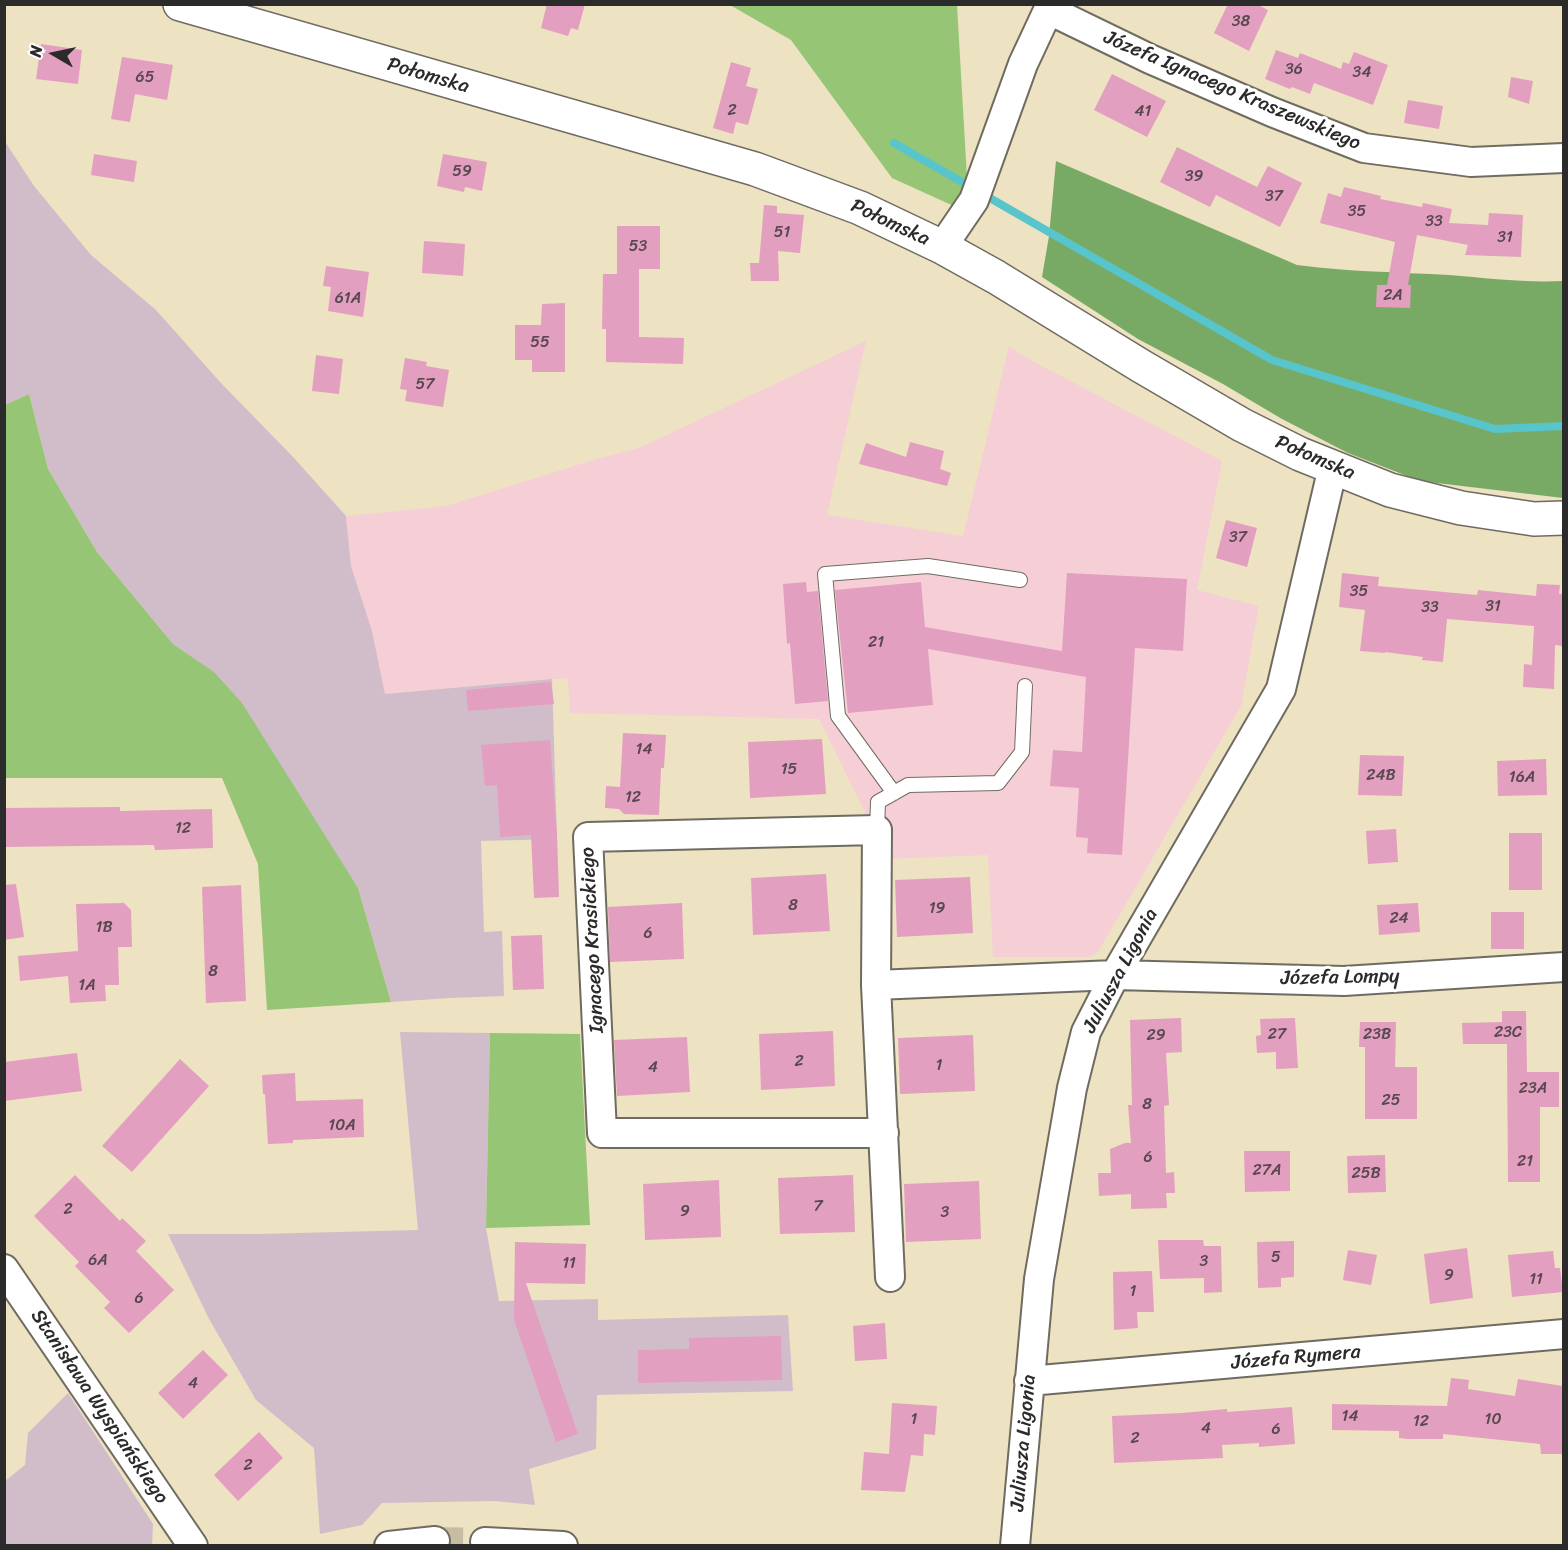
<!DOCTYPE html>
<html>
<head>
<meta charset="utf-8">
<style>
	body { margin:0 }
	#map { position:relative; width:1568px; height:1550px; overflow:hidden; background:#ede2c1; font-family:Sriracha,sans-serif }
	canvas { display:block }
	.frame { position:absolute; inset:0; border:6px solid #2b2b2b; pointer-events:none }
	.north { position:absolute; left:24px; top:24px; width:60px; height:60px; -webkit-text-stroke:4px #fff; paint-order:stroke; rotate:279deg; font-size:16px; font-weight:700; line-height:24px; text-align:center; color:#2b2b2b }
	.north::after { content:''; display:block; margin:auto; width:21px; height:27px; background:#2b2b2b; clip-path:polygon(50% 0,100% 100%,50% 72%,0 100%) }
</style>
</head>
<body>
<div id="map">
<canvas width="1568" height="1550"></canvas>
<div class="frame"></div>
<div class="north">N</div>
</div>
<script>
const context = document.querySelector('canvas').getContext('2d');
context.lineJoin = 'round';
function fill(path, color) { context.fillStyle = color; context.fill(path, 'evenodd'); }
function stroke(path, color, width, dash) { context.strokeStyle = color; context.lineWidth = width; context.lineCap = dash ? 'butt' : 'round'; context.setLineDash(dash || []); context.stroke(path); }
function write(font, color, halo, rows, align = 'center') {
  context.font = font + ' Sriracha,sans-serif'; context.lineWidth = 6; context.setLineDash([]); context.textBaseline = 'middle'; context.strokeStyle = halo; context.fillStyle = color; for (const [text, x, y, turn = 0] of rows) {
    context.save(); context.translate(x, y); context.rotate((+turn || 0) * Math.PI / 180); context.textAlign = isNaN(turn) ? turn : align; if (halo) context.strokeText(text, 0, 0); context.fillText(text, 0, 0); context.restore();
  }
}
fill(new Path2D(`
	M866,341L827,515L963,536L1009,346L1027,358L1222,461L1197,590L1259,606L1241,706L1098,952L1088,957H993L988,855L888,859L819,719L570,713L568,678L385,694L372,631L351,566L346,516L446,506L600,458L639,448Z`), '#f6cfd6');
fill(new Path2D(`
	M4,140L34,186L91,255L156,310L220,382L294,458L346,516L351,566L372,631L385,694L552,679L557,839L481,841L484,932L502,931L504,996L449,998L391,1002L358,888L213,672L173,644L97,552L48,469L29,394L5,405Z
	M400,1032L490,1033L486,1228L499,1301L598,1299V1320L788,1315L793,1391L597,1395L596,1449L529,1469L535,1505L495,1501L382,1503L362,1525L320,1534L314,1448L256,1400L209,1319L168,1234H257L418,1230Z
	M68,1393L153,1524L152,1545H5V1481L25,1465L28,1433Z`), '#d1bdc9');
fill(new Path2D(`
	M730,5H957L969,213L892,178L791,40Z
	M29,394L48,469L97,552L173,644L214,672L242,703L358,888L391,1002L267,1010L258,864L222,778H5V405Z
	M490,1033L580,1034L590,1225L486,1228Z`), '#95c575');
fill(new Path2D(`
	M1056,161L1297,265C1348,272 1398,272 1449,275C1487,278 1525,283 1563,281V498L1420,481L1348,453L1282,419L1223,384L1138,339L1042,277L1049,236Z`), '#78aa66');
stroke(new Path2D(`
	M894,143L1272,360L1495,429L1564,426`), '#57c5cb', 8);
fill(new Path2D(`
	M547,4H585L578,30L571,28L568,36L541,28Z
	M1228,4H1256L1268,10L1249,51L1214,33Z
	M41,44L82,50L78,84L36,79Z
	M1276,50L1298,58L1300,53L1341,69L1343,62L1349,64L1354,52L1388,65L1373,105L1314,83L1310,94L1292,87L1290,89L1265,79Z
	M122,57L173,65L167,100L135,94L130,122L111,119Z
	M731,62L751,68L746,86L758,89L748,125L736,122L733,134L713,128Z
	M1112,74L1166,101L1147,137L1094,110Z
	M1511,77L1533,81L1529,104L1508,97Z
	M1408,100L1443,106L1439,129L1404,123Z
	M1177,147L1257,187L1268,166L1302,183L1280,227L1216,195L1210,207L1160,182Z
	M94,154L137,161L134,182L91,175Z
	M443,154L487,162L482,191L465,187L464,192L437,186Z
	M1344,187L1381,196L1380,199L1422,207L1423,203L1452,209L1449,223L1488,225L1489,213L1523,215L1521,257L1465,255L1468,245L1417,235L1408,285H1411L1410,308L1376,307L1377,285H1387L1395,242L1320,223L1328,193L1341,197Z
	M764,205L777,206V213L804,215L800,253L778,251L779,281H751L750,263H759Z
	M617,226H660V269H639V337L684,338L683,364L606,362V329H602L603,274H617Z
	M424,241L465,244L463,276L422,273Z
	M326,266L369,272L363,317L328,311L331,287L323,286Z
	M565,303V372H532V360H515V325H541L542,304Z
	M316,355L343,359L339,394L312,391Z
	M405,358L427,362L426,366L449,370L443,407L405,401L407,390L400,389Z
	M910,442L944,451L940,469L951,473L947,486L859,464L866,443L906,457Z
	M1226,520L1257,528L1247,567L1216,558Z
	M1067,573L1187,579L1183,651L1135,648L1122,855L1087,853L1088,838L1076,837L1079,788L1050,786L1053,750L1082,752L1086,677L928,649L933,705L848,713L835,590L921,582L925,627L1062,651Z
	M1342,573L1379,577L1378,586L1477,595L1478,590L1536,596L1537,584L1560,585L1559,594H1563V646L1555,645L1554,689L1523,687L1524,664L1532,665L1534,626L1447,619L1443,662L1422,660L1423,657L1385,652V653L1360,651L1365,610L1339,607Z
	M806,582L807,592L818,591L828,701L795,704L790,643L787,644L783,584Z
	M551,682L554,704L468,711L466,690Z
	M623,733L666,735L664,768H661L659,815L624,814L619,809L605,808L606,786L620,787Z
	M822,739L826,794L750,798L748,742Z
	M550,740L557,834L559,897L534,898L531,835L500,837L497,785L485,786L481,745Z
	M1360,755L1404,756L1402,796L1358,795Z
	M1546,759L1547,795L1498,796L1497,761Z
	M120,807V811L212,809L213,848L155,850L154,845L4,847V808Z
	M1396,829L1398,862L1368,864L1366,831Z
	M1509,833H1542V890H1509Z
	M826,874L830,931L753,935L751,878Z
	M970,877L973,933L897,937L895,880Z
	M16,884L24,937L4,940V885Z
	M241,885L246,1001L206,1003L202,887Z
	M124,903L131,910L132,947H118L119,985H105L106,1001L70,1003L68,976L20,981L18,956L78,951L76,904Z
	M682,903L684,959L610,962L608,907Z
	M1418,903L1420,932L1379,935L1377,905Z
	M1491,912H1524V949H1491Z
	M542,935L544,989L513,990L511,936Z
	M1502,1011H1526L1527,1072H1559V1107H1540V1182H1508L1507,1044H1463L1462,1023L1502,1022Z
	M1181,1018L1182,1052L1166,1053L1169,1105L1164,1106L1166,1173L1174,1172L1175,1193H1166L1167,1208L1131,1209V1194L1099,1196L1098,1173H1111L1110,1149L1125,1143H1131L1128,1105H1132L1130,1020Z
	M1295,1018L1298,1068L1276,1069V1052L1257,1053L1256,1036L1261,1035L1260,1019Z
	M1360,1022H1396L1395,1067H1417V1119H1365V1047H1359Z
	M833,1031L835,1086L761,1090L759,1034Z
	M973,1035L975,1091L900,1094L898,1038Z
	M687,1037L690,1092L617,1096L614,1040Z
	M77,1053L82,1091L4,1101V1062Z
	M180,1059L209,1086L132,1172L102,1146Z
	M295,1073L296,1101L363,1099L364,1137L293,1140V1143L268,1144L265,1094H263L262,1075Z
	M1244,1151H1290V1191L1245,1192Z
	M1385,1155L1386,1192L1348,1193L1347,1156Z
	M75,1175L120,1221L122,1218L146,1241L136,1251L174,1290L129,1333L104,1308L110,1302L75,1266L79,1262L34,1216Z
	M853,1175L855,1232L780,1234L778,1178Z
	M719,1180L721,1237L645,1240L643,1184Z
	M979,1181L981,1239L906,1242L904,1184Z
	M1158,1240H1203L1204,1246H1221L1222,1292L1204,1293V1278L1160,1279Z
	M1294,1241V1277L1281,1278V1287L1258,1288L1257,1242Z
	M515,1242L586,1244L585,1284L526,1283L578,1434L556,1442L514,1320Z
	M1467,1248L1473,1298L1430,1304L1424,1254Z
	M1348,1250L1377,1255L1371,1285L1343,1280Z
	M1553,1251L1555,1268H1560L1563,1292L1512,1297L1508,1255Z
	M1152,1271L1154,1312H1137L1138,1328L1114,1330L1113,1272Z
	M885,1323L887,1359L855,1361L853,1326Z
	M781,1336L782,1380L638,1383V1350L689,1349V1338Z
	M203,1350L228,1375L183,1419L158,1393Z
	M1451,1378L1469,1380L1468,1389L1515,1396L1518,1379L1563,1386V1454H1541L1540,1444L1443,1434V1439H1408L1399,1438V1431L1332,1430V1404L1447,1406Z
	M892,1403L937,1406L935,1435L924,1434L923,1456L911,1455L905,1492L861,1490L864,1452L889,1454Z
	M1292,1407L1295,1444L1259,1447V1443L1222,1445L1223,1458L1114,1463L1112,1416L1182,1413L1227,1409V1412Z
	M259,1432L283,1458L238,1501L214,1475Z`), '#e39fbf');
stroke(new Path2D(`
	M435,1541L485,1542`), '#c6bda3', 28, [28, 14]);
const lane = new Path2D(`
	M894,793L838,716L825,574L928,566L1020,580
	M877,830L878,802L908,785L998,783L1022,752L1025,686`);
const street = new Path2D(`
	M1049,10L1150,59L1272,112L1364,148L1471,162L1564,158
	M942,247L974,200L1023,64L1051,4
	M876,985L1115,975L1344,981L1564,967
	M884,1133H602L588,837L877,830L876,985L890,1277
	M4,1269L193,1546
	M1029,1381L1564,1334
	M485,1542L563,1546
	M389,1546L435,1541
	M1015,1546L1039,1279L1072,1088L1086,1032L1115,975L1281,689L1333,467`);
const secondary = new Path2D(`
	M180,4L755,169L860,208L942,247L996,277L1141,366L1242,425L1300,454L1390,490L1461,508L1534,519L1564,518`);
stroke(lane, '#6f6b60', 16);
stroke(street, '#6f6b60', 32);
stroke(secondary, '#6f6b60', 36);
stroke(lane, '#fff', 14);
stroke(street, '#fff', 28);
stroke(secondary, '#fff', 33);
write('16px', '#594850', null, [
	["38",1241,22],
	["36",1294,70],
	["34",1362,73],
	["65",145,78],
	["2",732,111],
	["41",1143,112],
	["59",462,172],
	["39",1194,177],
	["37",1274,197],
	["35",1357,212],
	["33",1434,222],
	["51",782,233],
	["31",1505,238],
	["53",638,247],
	["2A",1393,296],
	["61A",348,299],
	["55",540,343],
	["57",425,385],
	["37",1238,538],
	["35",1359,592],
	["31",1493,607],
	["33",1430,608],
	["21",876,643],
	["14",644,750],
	["15",789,770],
	["24B",1381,776],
	["16A",1522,778],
	["12",633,798],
	["12",183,829],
	["8",793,906],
	["19",937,909],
	["24",1399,919],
	["1B",104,928],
	["6",648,934],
	["8",213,972],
	["1A",87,986],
	["23C",1508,1033],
	["27",1277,1035],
	["23B",1377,1035],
	["29",1156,1036],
	["2",799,1062],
	["1",939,1066],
	["4",653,1068],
	["23A",1533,1089],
	["25",1391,1101],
	["8",1147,1105],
	["10A",342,1126],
	["6",1148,1158],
	["21",1525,1162],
	["27A",1267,1171],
	["25B",1366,1174],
	["7",818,1207],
	["2",68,1210],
	["9",685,1212],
	["3",945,1213],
	["5",1276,1258],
	["6A",98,1261],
	["3",1204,1262],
	["11",569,1264],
	["9",1449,1276],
	["11",1536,1280],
	["1",1133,1292],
	["6",139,1299],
	["4",193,1384],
	["14",1350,1417],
	["1",914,1420],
	["10",1493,1420],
	["12",1421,1422],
	["4",1206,1429],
	["6",1276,1430],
	["2",1135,1439],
	["2",248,1466]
]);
write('20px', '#2b2b2b', '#fff', [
	["Połomska",428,76,16],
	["Józefa Ignacego Kraszewskiego",1232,91,23],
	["Połomska",890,223,25],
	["Połomska",1315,458,23],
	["Ignacego Krasickiego",593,940,-93],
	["Juliusza Ligonia",1121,971,-62],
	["Józefa Lompy",1340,978,-1],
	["Józefa Rymera",1296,1358,-5],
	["Stanisława Wyspiańskiego",99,1407,56],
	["Juliusza Ligonia",1024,1443,-85]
]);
</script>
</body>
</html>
